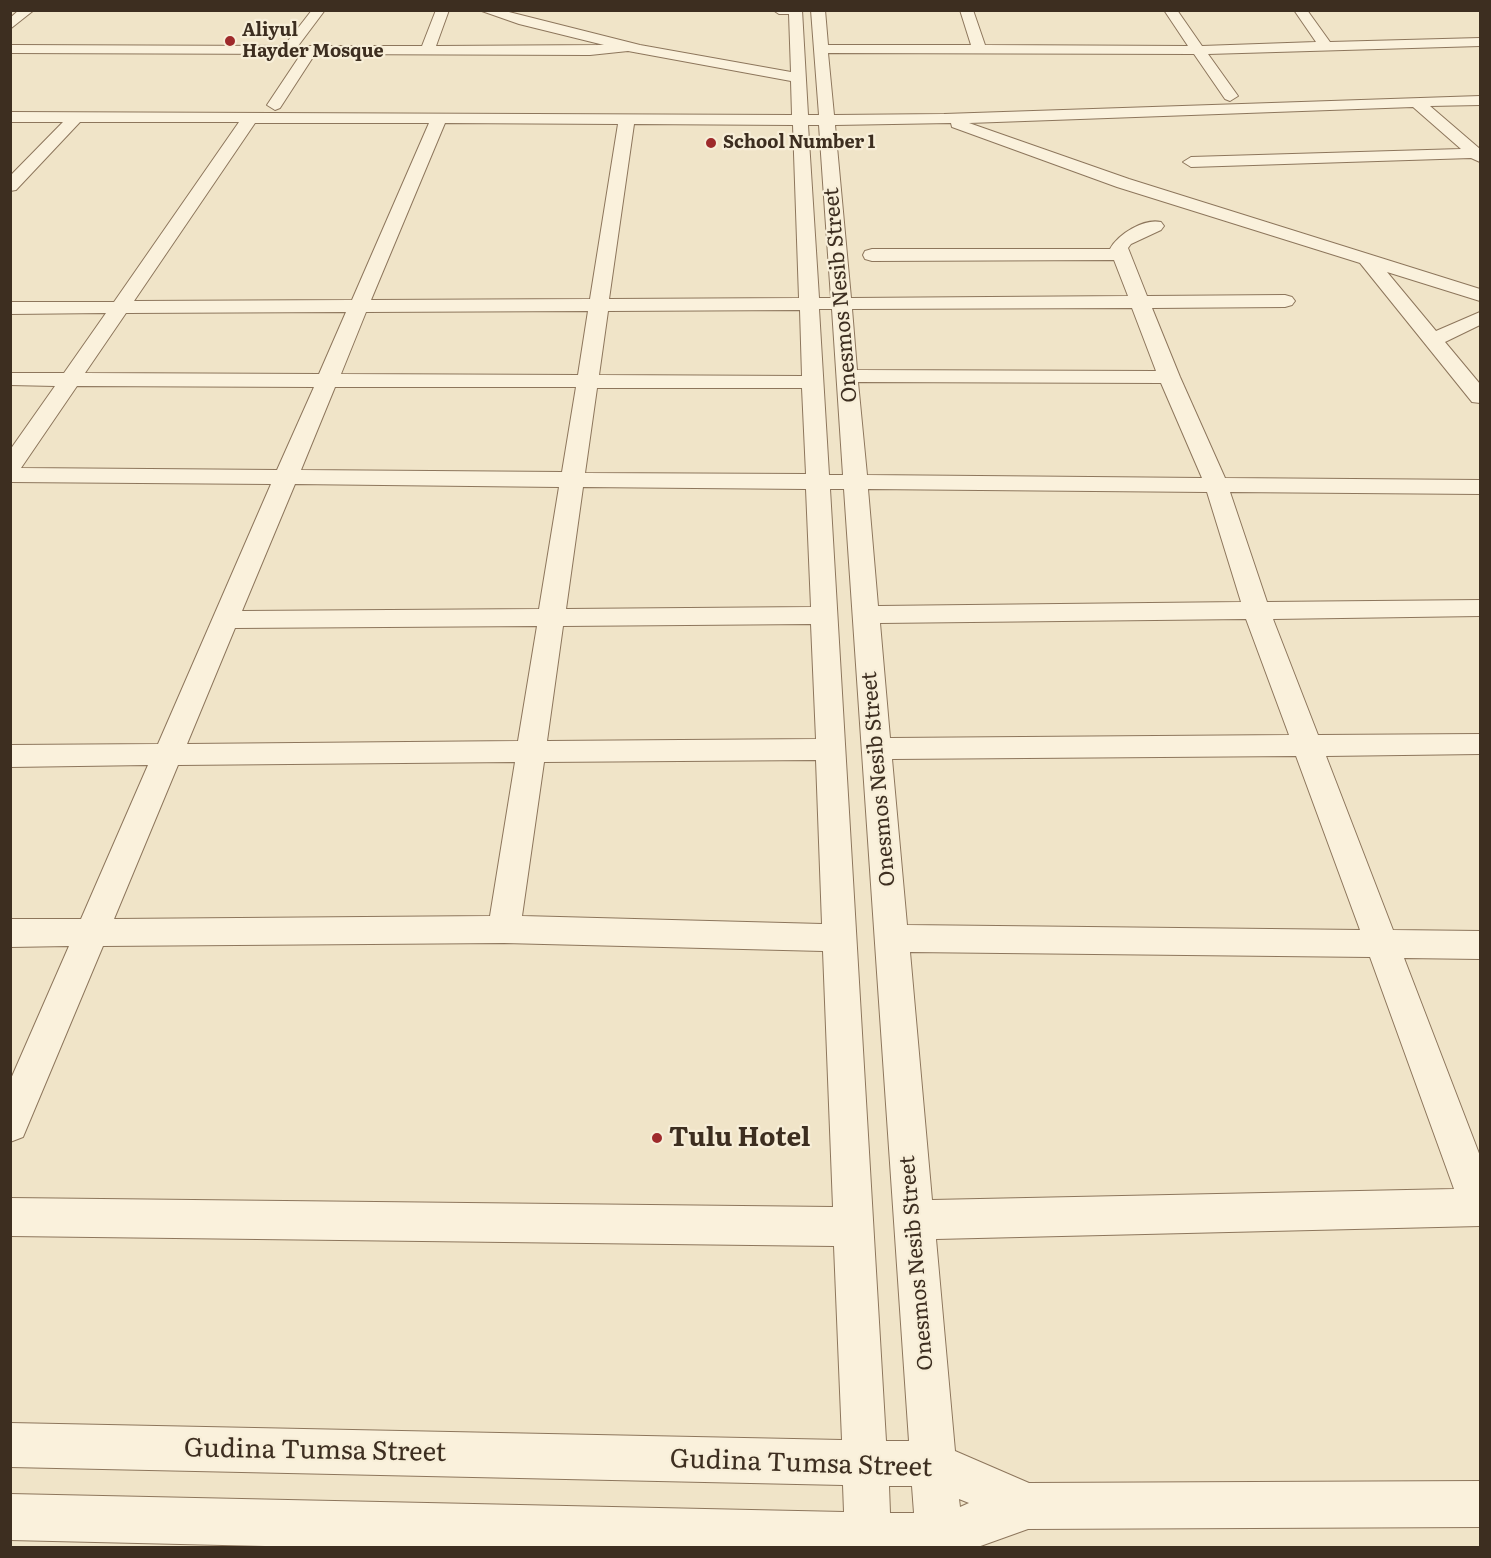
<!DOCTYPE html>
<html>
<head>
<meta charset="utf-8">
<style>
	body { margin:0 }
	#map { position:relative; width:1491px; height:1558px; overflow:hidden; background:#f0e4c8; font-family:Literata,serif }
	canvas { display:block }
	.frame { position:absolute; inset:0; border:12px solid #3d2e20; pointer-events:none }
</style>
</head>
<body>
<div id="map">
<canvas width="1491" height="1558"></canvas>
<div class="frame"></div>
</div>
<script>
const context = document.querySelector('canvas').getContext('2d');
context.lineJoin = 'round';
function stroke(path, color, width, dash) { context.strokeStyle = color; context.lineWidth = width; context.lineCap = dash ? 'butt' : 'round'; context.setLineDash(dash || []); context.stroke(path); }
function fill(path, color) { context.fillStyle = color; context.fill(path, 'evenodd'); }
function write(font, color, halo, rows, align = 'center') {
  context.font = font + ' Literata,serif'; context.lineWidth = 4.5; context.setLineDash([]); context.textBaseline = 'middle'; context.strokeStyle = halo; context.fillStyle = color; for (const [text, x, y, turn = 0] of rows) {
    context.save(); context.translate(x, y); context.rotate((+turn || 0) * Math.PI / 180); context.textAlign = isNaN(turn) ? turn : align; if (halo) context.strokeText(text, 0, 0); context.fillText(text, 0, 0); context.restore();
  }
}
const minor = new Path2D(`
	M19,10H34L10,29V18Z
	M312,10H325L298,46H422L436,10H449L436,46L604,45L519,24L479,10H501L640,45L791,72L789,14H779L773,10H802L808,115H819L811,10H825L828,45H971L960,10H973L985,45L1188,46L1164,10H1177L1202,46L1316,42L1294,10H1307L1330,42L1480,38V46L1208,54L1238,96L1230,101L1225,99L1194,54L828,53L834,115L944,114L1480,96V105L1430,106L1480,149V162L1471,158L1191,167L1183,162L1191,157L1461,149L1413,107L969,123L1129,179L1480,289V301L1387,272L1436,331L1480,312V325L1445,342L1480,384V403L1472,402L1360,263L1117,187L952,127L951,123L835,125L851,298L1128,296L1114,260L872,261L865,259L863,255L865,251L872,249H1110C1118,234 1144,218 1161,222L1164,226L1161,230L1131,244L1128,248L1147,296L1285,295L1292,297L1295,301L1292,305L1285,307L1152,308L1180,377L1225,478L1480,480V494L1230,492L1267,602L1480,600V616L1273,619L1318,735L1480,734V754L1326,756L1393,930L1480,931V959L1404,958L1480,1156V1226L936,1239L955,1451L1029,1483L1480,1481V1527L1028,1529L975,1548H350L10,1540V1494L844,1512L843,1485L10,1467V1423L842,1440L834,1246L10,1236V1198L833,1207L823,951L504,943L103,946L23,1137L10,1142V1081L69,946L10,947V919H81L148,765L10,767V745L158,744L271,484L10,482V450L55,386L10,385V373H64L106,313L10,314V302H114L239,122H80L16,190L10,191V176L63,122H10V112L792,115L791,81L628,51L590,55L315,54L280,108L275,110L267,105L301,54L10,53V45L284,46ZM255,123H429L352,300L134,301ZM445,123L618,124L590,299L371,300ZM634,124L793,125L799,298L609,299ZM808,125H819L831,298H819ZM1132,308L1156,371L857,370L852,309ZM819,309H832L843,475H829ZM800,310L802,376L599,375L608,311ZM588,311L578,375L341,374L366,312ZM346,312L319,374L85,373L126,313ZM858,382L1161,383L1202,478L867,475ZM77,386L314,387L277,470L21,468ZM335,387H576L562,472L301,470ZM597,388H802L806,474L585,473ZM295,484L559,487L539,609L242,611ZM583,487L806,489L811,607L566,609ZM830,489H844L909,1441H886ZM868,489L1207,492L1241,602L878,606ZM1246,619L1289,735L890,738L880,623ZM811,624L816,739L547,741L563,626ZM537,626L518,741L187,744L235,628ZM1296,756L1360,930L907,925L892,759ZM816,760L822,924L522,916L544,762ZM515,762L490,916L114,919L178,765ZM910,952L1370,957L1454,1189L932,1200ZM889,1486H912L914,1513H890ZM959,1499L969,1503L960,1507Z`);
stroke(minor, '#8d765c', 2);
fill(minor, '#faf1dc');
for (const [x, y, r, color] of [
	[230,41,6,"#9e2a2b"],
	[711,143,6,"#9e2a2b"],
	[657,1138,6,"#9e2a2b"]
]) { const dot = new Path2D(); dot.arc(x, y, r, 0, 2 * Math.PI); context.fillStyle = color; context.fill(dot); stroke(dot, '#f7eed8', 2); }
write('bold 18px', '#3d2e20', '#f7eed8', [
	["Aliyul",242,31],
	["Hayder Mosque",242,52],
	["School Number 1",723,143]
], 'left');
write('21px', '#3d2e20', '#f7eed8', [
	["Onesmos Nesib Street",841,295,-95],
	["Onesmos Nesib Street",879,779,-95],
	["Onesmos Nesib Street",917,1263,-95]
]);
write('bold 26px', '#3d2e20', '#f7eed8', [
	["Tulu Hotel",669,1138]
], 'left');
write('26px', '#3d2e20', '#f7eed8', [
	["Gudina Tumsa Street",315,1451,1],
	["Gudina Tumsa Street",801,1464,2]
]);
</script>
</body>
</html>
